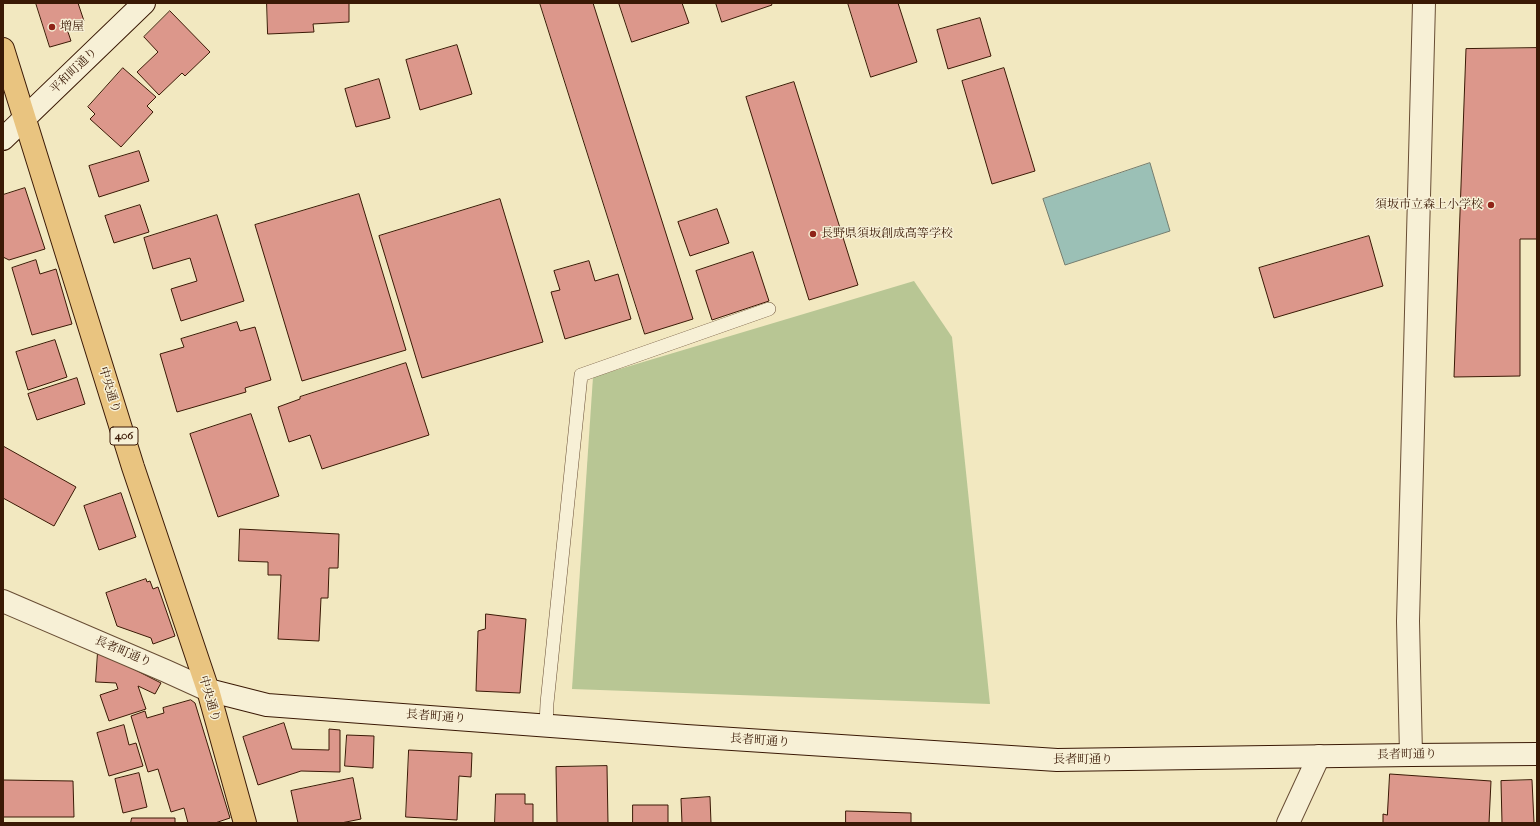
<!DOCTYPE html>
<html>
<head>
<meta charset="utf-8">
<style>
	body { margin:0 }
	#map { position:relative; width:1540px; height:826px; overflow:hidden; background:#f2e8c0; font-family:"IM FELL French Canon",serif }
	canvas { display:block }
	.frame { position:absolute; inset:0; border:4px solid #3a1905; pointer-events:none }
</style>
</head>
<body>
<div id="map">
<canvas width="1540" height="826"></canvas>
<div class="frame"></div>
</div>
<script>
const context = document.querySelector('canvas').getContext('2d');
context.lineJoin = 'round';
function fill(path, color) { context.fillStyle = color; context.fill(path, 'evenodd'); }
function stroke(path, color, width, dash) { context.strokeStyle = color; context.lineWidth = width; context.lineCap = dash ? 'butt' : 'round'; context.setLineDash(dash || []); context.stroke(path); }
function write(font, color, halo, rows, align = 'center') {
  context.font = font + ' "IM FELL French Canon","Noto Serif JP",serif'; context.lineWidth = 3; context.setLineDash([]); context.textBaseline = 'middle'; context.strokeStyle = halo; context.fillStyle = color; for (const [text, x, y, turn = 0] of rows) {
    context.save(); context.translate(x, y); context.rotate((+turn || 0) * Math.PI / 180); context.textAlign = isNaN(turn) ? turn : align; if (halo) context.strokeText(text, 0, 0); context.fillText(text, 0, 0); context.restore();
  }
}
fill(new Path2D(`
	M914,281L952,337L990,704L572,689L593,377Z`), '#b8c694');
const water = new Path2D(`
	M1150,163L1170,231L1065,265L1043,199Z`);
fill(water, '#9bc0b6');
stroke(water, '#747d6f', 1);
const building = new Path2D(`
	M36,3H78L84,21L66,26L71,41L50,47Z
	M267,3H349V22L313,24L314,32L268,34Z
	M540,3H593L693,319L645,334Z
	M619,3H682L689,23L632,42Z
	M716,3H771L772,5L722,22Z
	M848,3H898L917,62L871,77Z
	M170,11L210,52L185,76L182,73L159,95L137,72L158,52L144,37Z
	M980,18L991,56L948,69L937,30Z
	M457,45L472,94L420,110L406,60Z
	M1537,48V239H1520V376L1454,377L1466,49Z
	M123,68L156,97L147,106L153,112L121,147L90,119L95,114L88,107Z
	M1004,68L1035,171L992,184L962,81Z
	M379,79L390,118L356,127L345,89Z
	M794,82L858,285L809,300L746,97Z
	M139,151L149,181L99,197L89,166Z
	M25,188L45,249L9,260L3,257V195Z
	M359,194L406,350L302,381L255,225Z
	M500,199L543,342L422,378L379,236Z
	M140,205L149,232L114,243L105,216Z
	M717,209L729,243L690,256L678,222Z
	M217,215L244,301L181,321L171,289L197,281L190,258L153,269L144,238Z
	M1369,236L1383,286L1274,318L1259,268Z
	M753,252L769,301L712,320L696,271Z
	M36,260L40,274L56,269L72,324L32,335L12,268Z
	M589,261L595,281L618,274L631,319L565,339L551,292L560,290L554,271Z
	M237,322L240,331L255,327L271,380L245,388L246,392L177,412L160,354L184,347L181,339Z
	M55,340L67,377L28,390L16,352Z
	M406,363L429,435L322,469L310,435L289,442L278,407L300,399V397Z
	M77,378L85,404L37,420L28,394Z
	M251,414L279,496L218,517L190,434Z
	M3,446L76,487L54,526L3,498Z
	M121,493L136,537L99,550L84,506Z
	M240,529L339,534L338,568H329L328,598H321L319,641L278,639L281,575H268V562L239,561Z
	M146,579L147,582L150,581L153,589L158,587L175,636L153,644L151,638L117,626L106,593Z
	M486,614L526,619L520,693L476,691L478,631L485,629Z
	M98,651L161,683L155,694L138,686L146,709L109,721L100,695L118,689L116,683L96,682Z
	M191,700L195,703L230,818L215,823H188L184,808L171,812L158,769L148,772L131,716L145,711L147,718L164,713L163,708Z
	M284,723L292,749L329,750V729L340,730V772L301,771L258,785L243,737Z
	M124,725L129,745L136,743L143,766L109,776L97,733Z
	M347,735L374,736L373,768L345,766Z
	M409,750L472,753L471,777L459,776L457,820L406,817Z
	M607,766L608,823H557L556,767Z
	M139,773L147,807L123,813L115,779Z
	M1390,774L1491,781L1489,823H1383V814L1387,815Z
	M353,778L361,819L341,823H298L291,791Z
	M3,780L73,781L74,817H3Z
	M1532,780L1534,823H1502L1501,781Z
	M496,794H525V804H533V823H495Z
	M710,797L711,823H682L681,799Z
	M633,805H668V823H633Z
	M846,811L911,813V823H846Z
	M132,818H175V823H131Z`);
fill(building, '#dc978b');
stroke(building, '#3a1905', 1);
const lane = new Path2D(`
	M546,726L547,703L581,375L769,309`);
const street = new Path2D(`
	M3,601L166,671L208,690
	M1411,755L1408,621L1424,3
	M1288,823L1319,756`);
const secondary = new Path2D(`
	M3,139L144,3
	M208,690L267,705L686,736L1057,760L1411,755L1537,754`);
const highway = new Path2D(`
	M3,49L133,467L208,690L245,823`);
stroke(lane, '#684d34', 14);
stroke(street, '#684d34', 24);
stroke(secondary, '#3a1905', 24);
stroke(highway, '#3a1905', 24);
stroke(lane, '#f7f0d6', 13);
stroke(street, '#f7f0d6', 22);
stroke(secondary, '#f7f0d6', 22);
stroke(highway, '#e9c480', 22);
for (const [x, y, r, color] of [
	[52,27,4,"#8f2418"],
	[1491,205,4,"#8f2418"],
	[813,234,4,"#8f2418"]
]) { const dot = new Path2D(); dot.arc(x, y, r, 0, 2 * Math.PI); context.fillStyle = color; context.fill(dot); stroke(dot, '#f7f0d6', 1.5); }
for (const [x, y, w] of [
	[124,436,28]
]) { const box = new Path2D(); box.roundRect(x - w / 2, y - 9, w, 18, 3); context.fillStyle = '#f7f0d6'; context.fill(box); stroke(box, '#3a1905', 1); }
write('bold 11px', '#3a1905', null, [
	["406",124,436]
]);
write('12px', '#3a1905', '#f7f0d6', [
	["増屋",60,27],
	["須坂市立森上小学校",1483,205,"right"],
	["長野県須坂創成高等学校",821,234]
], 'left');
write('12px', '#3a1905', '#f7f0d6', [
	["平和町通り",74,71,-44],
	["中央通り",109,390,73],
	["長者町通り",123,652,23],
	["中央通り",209,699,74],
	["長者町通り",436,717,4],
	["長者町通り",760,741,4],
	["長者町通り",1407,755,-1],
	["長者町通り",1083,760]
]);
</script>
</body>
</html>
